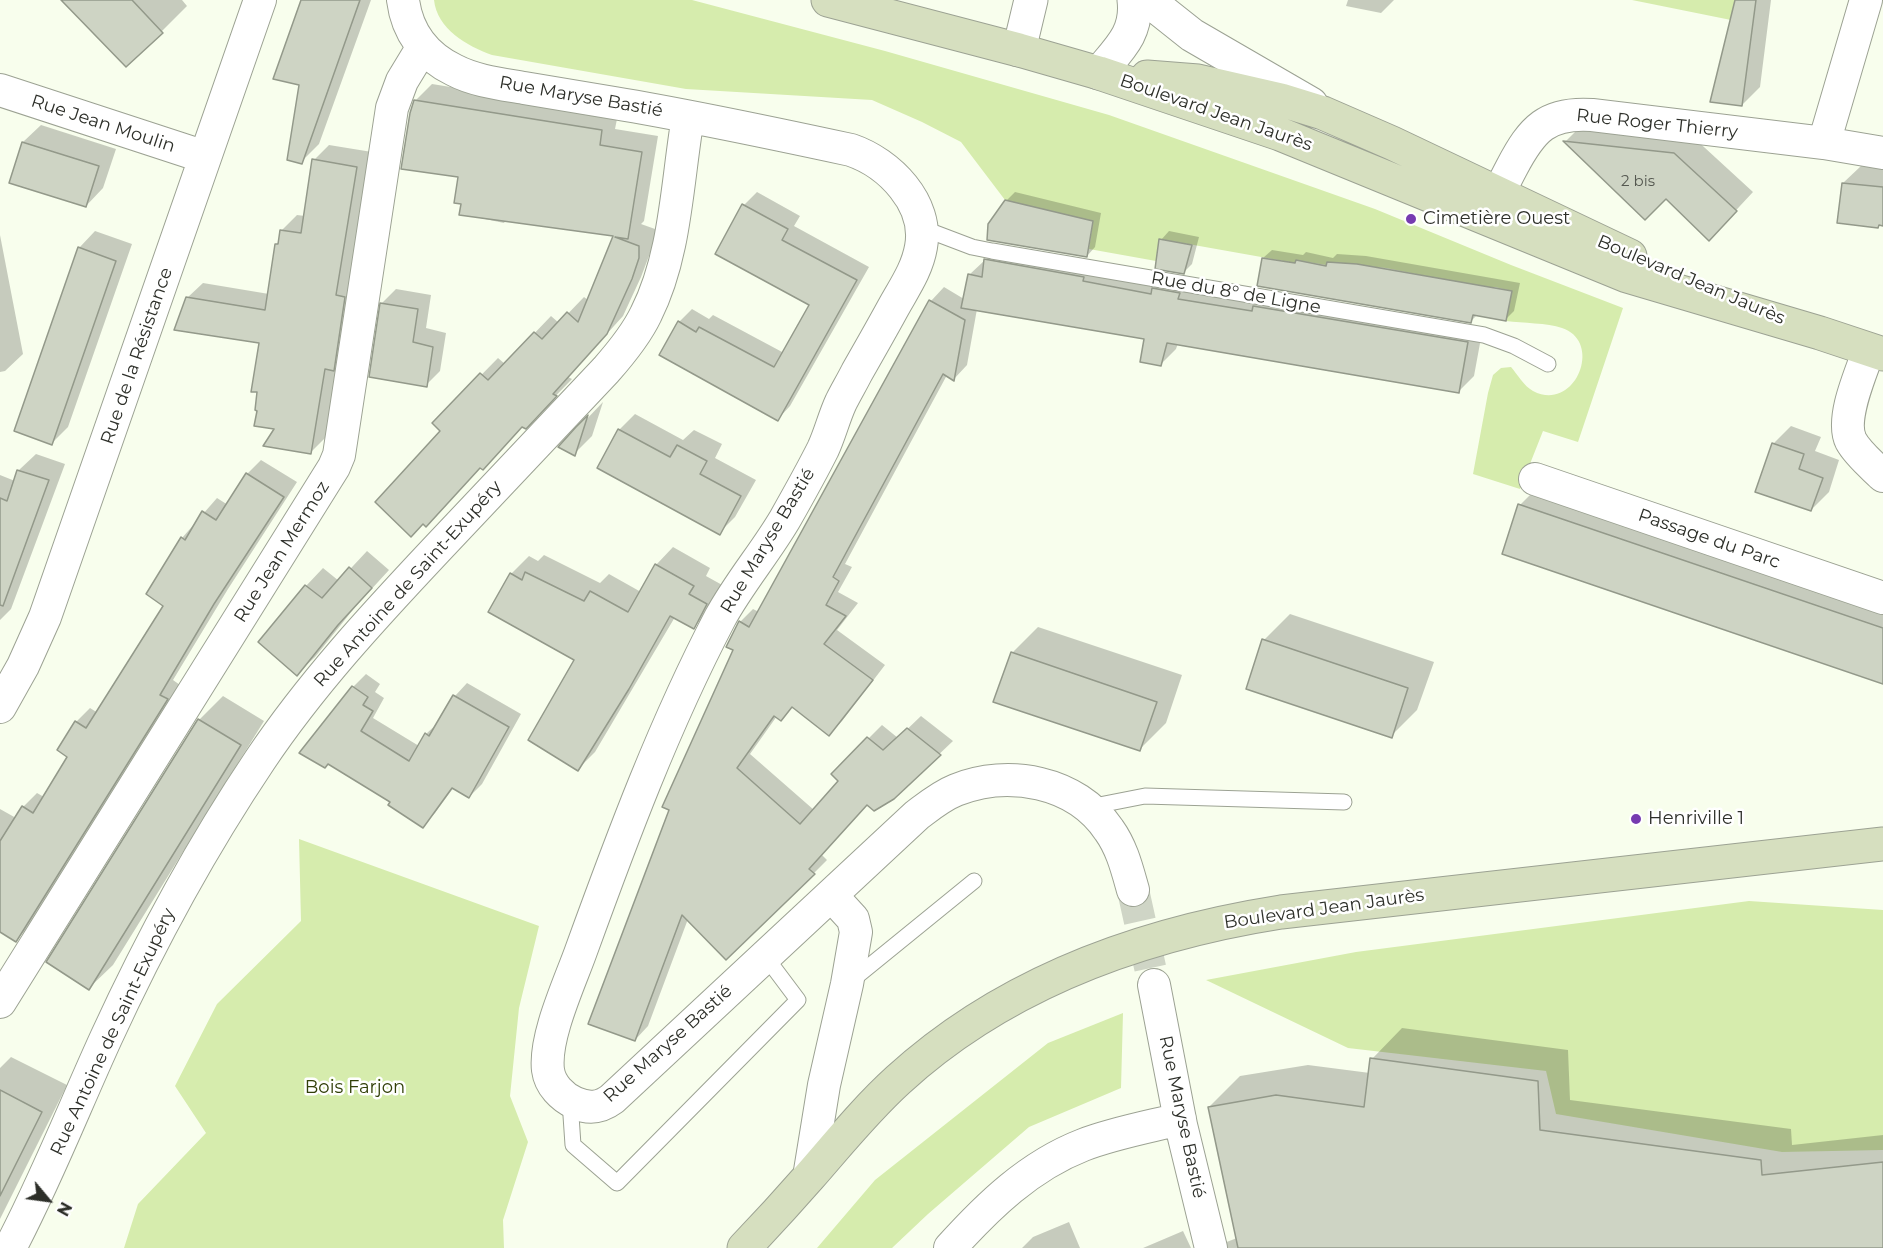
<!DOCTYPE html>
<html>
<head>
<meta charset="utf-8">
<style>
	body { margin:0 }
	#map { position:relative; width:1883px; height:1248px; overflow:hidden; background:#f8feed; font-family:Montserrat,sans-serif }
	canvas { display:block }
	.north { position:absolute; left:18px; top:1170px; width:60px; height:60px; -webkit-text-stroke:4px #fff; paint-order:stroke; rotate:119deg; font-size:16px; font-weight:700; line-height:24px; text-align:center; color:#2d2f29 }
	.north::after { content:''; display:block; margin:auto; width:21px; height:27px; background:#2d2f29; clip-path:polygon(50% 0,100% 100%,50% 72%,0 100%) }
</style>
</head>
<body>
<div id="map">
<canvas width="1883" height="1248"></canvas>
<div class="north">N</div>
</div>
<script>
const context = document.querySelector('canvas').getContext('2d');
context.lineJoin = 'round';
function fill(path, color) { context.fillStyle = color; context.fill(path, 'evenodd'); }
function stroke(path, color, width, dash) { context.strokeStyle = color; context.lineWidth = width; context.lineCap = dash ? 'butt' : 'round'; context.setLineDash(dash || []); context.stroke(path); }
function write(font, color, halo, rows, align = 'center') {
  context.font = font + ' Montserrat,sans-serif'; context.lineWidth = 5; context.setLineDash([]); context.textBaseline = 'middle'; context.strokeStyle = halo; context.fillStyle = color; for (const [text, x, y, turn = 0] of rows) {
    context.save(); context.translate(x, y); context.rotate((+turn || 0) * Math.PI / 180); context.textAlign = isNaN(turn) ? turn : align; if (halo) context.strokeText(text, 0, 0); context.fillText(text, 0, 0); context.restore();
  }
}
fill(new Path2D(`
	M434,0H692L885,51L1109,115L1375,209L1511,265L1623,308L1578,442L1543,431L1520,489L1473,474L1488,393L1493,375L1501,368L1511,367C1517,374 1524,386 1533,391C1575,413 1604,342 1562,328C1547,323 1523,323 1506,321L1512,291L1495,287L1491,289L1386,268L1327,262L1326,265L1296,260L1295,263L1160,239L1156,261L1089,249L1093,221L1005,200L961,142L922,122L872,100L686,89L492,55C467,46 437,29 434,0Z
	M1632,0H1736L1731,20Z
	M299,839L539,926L519,1008L510,1096L528,1142L503,1220L504,1248H124L138,1204L206,1133L175,1086L217,1004L301,921Z
	M1749,901L1883,910V1150L1782,1152L1556,1114L1546,1071L1348,1048L1206,980L1356,952Z
	M1123,1013L1121,1088L1029,1127L928,1214L892,1248H817L875,1180L1048,1043Z`), '#d6ecad');
fill(new Path2D(`
	M63,0H182L187,6L161,32Z
	M303,0H371L319,144L301,162Z
	M1348,0H1394L1381,13L1346,6Z
	M1737,0H1771L1760,87L1742,105Z
	M432,84L618,114L615,129L658,136L644,221L641,224L655,229V240L641,277L623,316L568,377L572,379L542,410L523,426L443,431L434,423L498,358L505,364L551,316L559,323L584,297L588,300L615,235L506,220L504,223L461,214L463,203L460,176L415,101Z
	M1583,124L1692,136L1753,192L1726,221L1666,197L1645,218L1566,141Z
	M41,125L116,149L103,188L86,206L23,142Z
	M329,145L372,152L326,437L311,452L277,427L259,410L260,342L187,298L203,283L269,294L276,245L280,240L282,230L297,215L305,216L314,160Z
	M1861,166L1883,168V224L1843,183Z
	M757,192L800,216L794,226L869,267L790,406L778,419L679,322L692,309L709,319L713,315L784,353L811,304L744,205Z
	M1015,192L1101,213L1095,247L1087,256L1006,201Z
	M95,231L132,244L68,427L52,443L79,248Z
	M1169,231L1199,237L1192,264L1184,272L1161,240Z
	M0,235L23,354L5,371L0,372Z
	M1001,245L1098,262V266L1163,279L1168,273L1194,278L1192,284L1265,296L1270,291L1483,327L1474,376L1459,391L1178,343L1176,349L1161,364L1145,338L977,309L967,365L954,379L947,375L845,564L852,567L838,592L858,603L837,630L885,665L842,721L829,734L793,706L781,719L777,716L750,754L814,810L840,781L833,774L882,725L898,738L921,716L953,741L893,798L868,804L822,855L827,860L814,873L688,919L648,1026L635,1040L740,622L753,609L759,612L931,301L944,287L964,299L969,275Z
	M1272,250L1303,255L1306,252L1333,258L1337,254L1366,256L1520,283L1514,311L1506,319L1478,314L1471,321L1263,258Z
	M396,289L431,295L426,328L446,333L440,371L426,385L382,303Z
	M603,402L592,436L574,454L561,446Z
	M635,414L683,440L694,430L722,444L715,458L756,480L735,517L719,533L619,430Z
	M1791,426L1821,437L1815,451L1839,460L1829,492L1811,510L1773,444Z
	M36,454L65,464L11,609L0,620V475L15,481L19,470Z
	M261,460L297,482L228,589L173,680L180,685L30,926L16,940L0,930V809L16,818L23,807L37,793L44,797L69,757L76,722L90,708L98,713L166,605L182,538L217,498L228,505L247,474Z
	M1546,479L1883,593V682L1520,505Z
	M673,547L710,568L706,576L724,586L711,610L694,627L675,617L595,752L578,769L576,659L511,574L529,556L538,561L544,555L600,583L609,574L641,592L656,565Z
	M367,551L389,570L356,606L315,657L297,674L306,586L323,568L339,581Z
	M1290,614L1434,662L1417,710L1391,736L1264,640Z
	M1038,627L1182,675L1166,723L1140,749L1012,653Z
	M366,674L380,684L375,692L384,698L373,718L419,746L426,734L440,721L455,696L467,683L521,714L482,784L469,797L454,787L435,813L422,826L392,802L329,762L353,687Z
	M223,696L264,721L113,965L89,988L48,962L199,720Z
	M1402,1028L1568,1050L1570,1100L1791,1129L1792,1145L1883,1135V1248H1211L1237,1238L1209,1107L1240,1076L1308,1065L1370,1073L1372,1059Z
	M11,1057L67,1085L0,1219V1068Z
	M1069,1222L1080,1248H1022L1033,1237Z
	M1183,1231L1191,1248H1143Z`), '#0003');
const building = new Path2D(`
	M61,0H132L163,33L126,67Z
	M301,0H360L302,164L287,160L299,85L273,79Z
	M1735,0H1756L1742,106L1710,102Z
	M414,100L602,130L600,145L642,152L628,239L615,237L639,246V258L632,279L607,334L553,394L557,396L526,429L522,427L483,470L480,468L426,527L423,524L411,537L375,502L440,431L432,423L480,373L488,380L534,332L542,339L567,312L578,322L613,236L459,215L461,204L454,203L458,177L401,169L410,113Z
	M1563,141L1674,153L1737,211L1709,241L1666,199L1645,220Z
	M22,142L99,166L86,207L9,183Z
	M312,159L357,167L336,295L345,297L334,371L325,369L311,454L263,446L274,429L254,426L257,411L255,410L257,392H251L259,343L174,330L186,297L265,310L275,244H278L280,230L301,233Z
	M1842,183L1883,187V226L1879,225L1878,228L1837,223Z
	M1005,200L1093,221L1087,257L987,240L988,224Z
	M742,204L788,229L782,240L857,280L778,421L659,355L678,321L696,332L699,327L774,367L809,305L715,254Z
	M1159,239L1192,245L1184,274L1155,269Z
	M78,247L116,261L52,445L14,431Z
	M1262,258L1295,263L1296,260L1326,266L1327,262L1357,264L1512,291L1506,321L1473,315L1471,323L1257,286Z
	M984,259L1084,277L1083,281L1151,294L1152,288L1180,293L1178,299L1252,311L1253,306L1468,342L1459,393L1167,343L1161,366L1140,362L1144,339L961,308L968,274L982,277Z
	M929,300L965,320L954,381L943,374L833,577L839,581L826,605L846,616L824,644L873,680L829,736L792,707L781,721L774,716L737,768L800,824L838,781L831,774L867,737L883,750L907,728L941,755L894,799L874,811L867,805L809,869L815,874L726,960L682,915L635,1041L588,1024L669,810L662,807L733,650L726,647L739,621L749,627Z
	M380,303L418,309L413,342L433,347L427,387L369,377Z
	M588,415L575,456L558,447L576,427Z
	M618,429L670,457L677,445L707,461L700,474L741,496L720,535L597,468Z
	M1772,443L1804,454L1799,469L1823,478L1811,511L1755,492Z
	M17,470L49,480L3,606L0,605V498L7,501Z
	M246,473L284,497L214,604L160,695L168,699L16,942L0,932V841L22,806L33,813L67,757L57,750L75,721L86,728L163,606L146,594L181,537L185,540L202,511L216,520Z
	M1518,504L1883,628V684L1502,554Z
	M655,564L694,586L689,594L707,604L694,629L670,616L629,689L578,771L528,740L574,660L488,612L510,573L522,580L525,572L584,601L590,591L628,612Z
	M349,567L372,588L338,625L297,676L258,642L305,585L322,598Z
	M1262,639L1408,688L1392,738L1246,689Z
	M1011,652L1157,702L1140,751L993,702Z
	M352,686L368,697L363,705L373,711L361,731L409,761L425,733L429,736L453,695L509,727L469,798L452,788L423,828L388,805L390,802L328,764L325,768L299,753Z
	M198,719L241,745L89,990L46,962Z
	M1370,1058L1538,1081L1540,1130L1761,1160L1762,1175L1883,1162V1248H1238L1208,1107L1276,1095L1364,1107Z
	M0,1090L42,1112L0,1196Z`);
fill(building, '#ced4c4');
stroke(building, '#93998a', 1.5);
stroke(new Path2D(`
	M1133,890L1154,985`), '#cfd5c6', 32, [32, 16]);
const service = new Path2D(`
	M922,228L972,247L992,251L1484,335L1514,346L1548,364
	M1089,807L1145,796L1344,802
	M851,981L974,881
	M570,1101L573,1145L617,1183L798,1000L765,956`);
const minor = new Path2D(`
	M403,0C407,32 425,56 454,70C475,81 501,84 524,88C554,93 584,98 614,103C693,116 772,133 851,150C889,163 929,203 921,247C917,270 904,288 893,308C881,330 869,351 857,372C852,382 846,392 841,402C834,417 830,434 823,449C811,473 798,496 785,519C765,553 739,583 720,618C664,725 622,838 581,951C570,982 544,1037 548,1070C550,1085 562,1097 575,1103C589,1109 600,1108 612,1099L917,815C929,806 941,796 956,790C1008,769 1076,781 1109,830C1122,848 1127,869 1133,890
	M0,90L205,157
	M1824,143L1866,0
	M1486,218C1495,201 1503,184 1512,167C1532,129 1547,112 1592,115L1824,143L1883,153
	M1869,350C1861,373 1840,419 1851,441C1858,454 1873,466 1883,476
	M1535,479L1883,598
	M0,707L23,666L45,617L260,0
	M1154,985L1181,1125L1211,1248
	M0,1002L334,467L339,455L392,108L402,81L422,48
	M809,1177L824,1085L847,984L856,932L853,919L831,895
	M10,1248C46,1180 74,1108 106,1038C150,942 201,848 260,760C311,684 373,617 436,550C493,490 549,430 606,370C621,353 636,335 646,314C676,255 677,181 688,117
	M950,1248C988,1206 1029,1166 1083,1145C1114,1133 1148,1127 1180,1119`);
const tertiary = new Path2D(`
	M1148,0L1192,35L1311,104
	M1019,50L1031,0
	M1099,73C1119,49 1138,33 1134,0`);
const secondary = new Path2D(`
	M828,0L1019,50L1099,73L1280,134L1627,276L1820,333L1883,354
	M1147,77L1198,81L1281,100L1323,113L1392,143L1630,256
	M744,1248C766,1225 788,1201 809,1177C838,1144 865,1110 898,1080C1003,984 1141,934 1281,912L1883,844`);
stroke(service, '#9ca293', 17);
stroke(minor, '#9ca293', 34);
stroke(tertiary, '#9ca293', 35);
stroke(secondary, '#9ca293', 35);
stroke(service, '#fff', 15);
stroke(minor, '#fff', 32);
stroke(tertiary, '#fff', 33);
stroke(secondary, '#d6dfbf', 33);
for (const [x, y, r, color] of [
	[1411,219,6,"#763bb0"],
	[1636,819,6,"#763bb0"]
]) { const dot = new Path2D(); dot.arc(x, y, r, 0, 2 * Math.PI); context.fillStyle = color; context.fill(dot); stroke(dot, '#fff', 2); }
write('15px', '#555850', null, [
	["2 bis",1638,182]
]);
write('18px', '#2d2f29', '#fff', [
	["Rue Maryse Bastié",581,97,10],
	["Boulevard Jean Jaurès",1216,113,19],
	["Rue Jean Moulin",103,124,18],
	["Rue Roger Thierry",1657,124,6],
	["Boulevard Jean Jaurès",1691,280,23],
	["Rue du 8° de Ligne",1236,293,10],
	["Rue de la Résistance",137,356,-71],
	["Passage du Parc",1709,539,19],
	["Rue Maryse Bastié",768,541,-59],
	["Rue Jean Mermoz",282,552,-58],
	["Rue Antoine de Saint-Exupéry",408,584,-48],
	["Boulevard Jean Jaurès",1324,909,-8],
	["Rue Antoine de Saint-Exupéry",113,1032,-65],
	["Rue Maryse Bastié",668,1044,-42],
	["Rue Maryse Bastié",1182,1117,78]
]);
write('18px', '#2d2f29', '#fff', [
	["Cimetière Ouest",1423,219],
	["Henriville 1",1648,819]
], 'left');
write('18px', '#313f08', '#fff', [
	["Bois Farjon",355,1088]
]);
</script>
</body>
</html>
